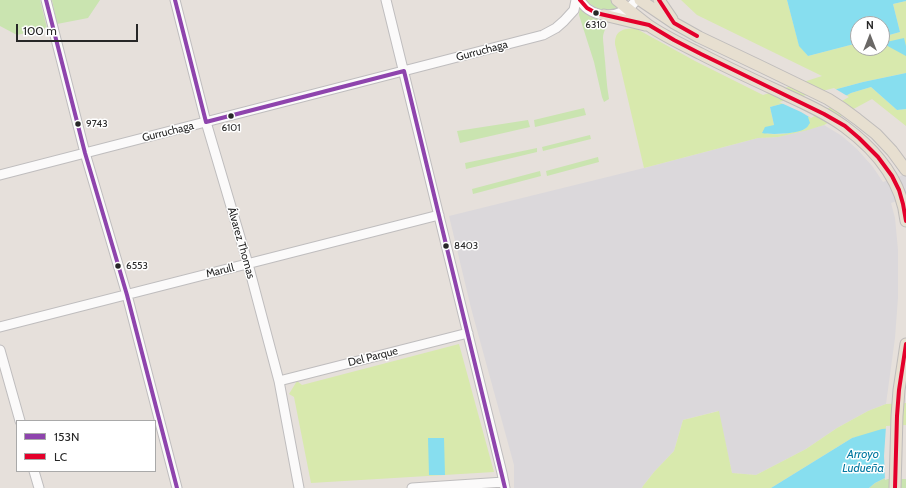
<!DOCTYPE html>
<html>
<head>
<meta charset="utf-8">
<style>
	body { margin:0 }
	#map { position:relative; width:906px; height:488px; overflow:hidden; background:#e6e0db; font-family:Cabin,sans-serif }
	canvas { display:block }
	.legend { position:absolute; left:16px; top:420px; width:140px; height:52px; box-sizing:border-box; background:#fff; border:1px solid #a9a9a9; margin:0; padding:5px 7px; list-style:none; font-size:12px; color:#272727 }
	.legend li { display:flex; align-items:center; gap:8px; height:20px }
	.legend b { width:20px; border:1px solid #a9a9a9 }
	.north { position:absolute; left:850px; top:16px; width:40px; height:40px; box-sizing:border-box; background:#fff; border:1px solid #a9a9a9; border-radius:50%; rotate:0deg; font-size:11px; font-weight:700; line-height:16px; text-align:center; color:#272727 }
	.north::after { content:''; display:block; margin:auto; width:14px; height:18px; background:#6a6866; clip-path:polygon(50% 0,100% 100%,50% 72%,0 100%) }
	.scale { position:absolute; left:16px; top:24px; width:122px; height:18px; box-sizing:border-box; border:2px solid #272727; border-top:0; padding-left:5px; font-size:12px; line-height:14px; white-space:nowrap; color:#272727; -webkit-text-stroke:3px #fff; paint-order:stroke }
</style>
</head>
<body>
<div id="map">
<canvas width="906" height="488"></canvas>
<ul class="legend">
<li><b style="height:5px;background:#8e44ad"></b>153N</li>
<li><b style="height:5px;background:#e4002b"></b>LC</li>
</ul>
<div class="north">N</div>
<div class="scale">100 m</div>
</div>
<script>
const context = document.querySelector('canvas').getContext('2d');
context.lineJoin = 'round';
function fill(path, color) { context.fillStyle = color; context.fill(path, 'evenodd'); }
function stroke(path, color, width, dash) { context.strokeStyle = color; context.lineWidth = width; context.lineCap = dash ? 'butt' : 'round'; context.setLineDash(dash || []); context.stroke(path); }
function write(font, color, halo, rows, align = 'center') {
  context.font = font + ' Cabin,sans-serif'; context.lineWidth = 3; context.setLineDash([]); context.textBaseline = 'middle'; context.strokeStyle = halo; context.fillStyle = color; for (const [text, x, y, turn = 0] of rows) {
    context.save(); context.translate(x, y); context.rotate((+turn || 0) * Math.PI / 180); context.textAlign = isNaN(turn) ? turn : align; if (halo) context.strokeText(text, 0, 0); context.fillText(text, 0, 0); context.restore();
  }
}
fill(new Path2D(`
	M824,125L842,136L857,149L873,167L883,182L906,174V198L891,203L895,218L898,250V298L895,338L886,404L868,411L837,428L806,449L756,475L732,473L718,411L683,420L674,451L654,472L643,486L642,488H514V465L471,308L449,216L644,168L758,138L778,137Z`), '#dbd8db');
fill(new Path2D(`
	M0,0H40L47,28L17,35L0,26Z
	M52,0H100L88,18L57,24Z
	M585,0H611L621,10L600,11Z
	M580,7L608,20C608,26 603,31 603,38C603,42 604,47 604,51C606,67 606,83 609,99L604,102L602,97L594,62L579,15Z
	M584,108L586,115L535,127L534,120Z
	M528,120L530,127L460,143L457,131Z
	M590,135L591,139L543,151L542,147Z
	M537,148V152L466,169L465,163Z
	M598,157L599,162L547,176L546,171Z
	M540,171L541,176L473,194L472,189Z
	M887,477H906V488H869L875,483Z`), '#cae4b0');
fill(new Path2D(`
	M681,0H787L799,45L808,56L858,43V48H882V37L900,32L893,4L906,1V73L863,82L770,107L774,125L762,132C776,137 792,133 805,129L808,117L851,93L871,87L897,110L906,109V126L872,99L824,125L808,130L778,137L758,138L644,168L615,44C615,30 623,29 635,28L695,61L763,95L822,76L697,15Z
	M459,344L494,472L311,483L294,397L289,394L297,381L302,385Z
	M906,403V427L852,438L771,488H642L643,486L654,472L674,451L683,420L719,411L732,473L756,475L806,449L837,428L868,411L886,404Z`), '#d8e9ad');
fill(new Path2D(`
	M787,0H906V1L893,4L900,32L882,37V24H858V43L808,56L799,46Z
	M904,38L906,46V56L882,43Z
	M906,73V109L897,110L871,87L851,93L808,117L810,123C808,125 808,127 806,128C799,134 771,135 762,133L765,127L774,125L770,107L863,82Z
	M906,427L887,477L875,483L869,488H771L852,438L882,429Z
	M428,438H444L445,475H429Z`), '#87deef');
fill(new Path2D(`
	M834,88L849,97L811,118L801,112L779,102Z
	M906,425V479H888L885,480L884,456L886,426Z`), '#e6e0db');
const minor = new Path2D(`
	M46,0L85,153L127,295L177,488
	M175,0L206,122L248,264L279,381L299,488
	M386,0L502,473L505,488
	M580,0C592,21 624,19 636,0
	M0,175L543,35L556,28L564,21L574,10L576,0
	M0,327L439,215
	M0,350L20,421
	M279,381L468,333
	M34,471L39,488
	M412,488L504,482`);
const major = new Path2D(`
	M617,0C627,8 637,17 648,25C664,36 683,45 701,54C726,67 752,79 778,91C801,102 825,112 845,127C876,150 902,181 906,221
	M640,0L674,23L699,37L760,66L828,99L842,108L857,119L876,134L892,151L906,170
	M659,0L672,19
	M604,15L645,25
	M895,488L897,416L899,390L906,344`);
stroke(minor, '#bfbdbe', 11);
stroke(major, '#bfbcbb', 13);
stroke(minor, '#fbfafa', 9);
stroke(major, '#e7dfd0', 11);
stroke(new Path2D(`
	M46,0L85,153L127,295L177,488
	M175,0L206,122L404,71L505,488`), '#8e44ad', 4);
stroke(new Path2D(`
	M580,0L587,8L596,13L649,25L674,40L701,54L824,114L845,126L859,138L878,157L892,176L899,190L903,204L906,221
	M659,0L674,23L697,36
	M895,488L897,416L899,390L906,344`), '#e4002b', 4);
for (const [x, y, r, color] of [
	[596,13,3.5,"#272727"],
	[231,116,3.5,"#272727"],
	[78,124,3.5,"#272727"],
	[446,246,3.5,"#272727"],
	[118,266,3.5,"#272727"]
]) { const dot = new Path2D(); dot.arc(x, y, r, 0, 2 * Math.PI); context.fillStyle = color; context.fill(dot); stroke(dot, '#fff', 1.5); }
write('10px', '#272727', '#fff', [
	["6310",596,25,"center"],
	["9743",86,124],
	["6101",231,128,"center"],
	["8403",454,246],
	["6553",126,266]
], 'left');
write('11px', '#272727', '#fff', [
	["Gurruchaga",482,51,-15],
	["Gurruchaga",168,132,-14],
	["Álvarez Thomas",241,243,74],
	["Marull",220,271,-14],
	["Del Parque",373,357,-14]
]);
write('italic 12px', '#0278a0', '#fff', [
	["Arroyo",863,454],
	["Ludueña",863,468]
]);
</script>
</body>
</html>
